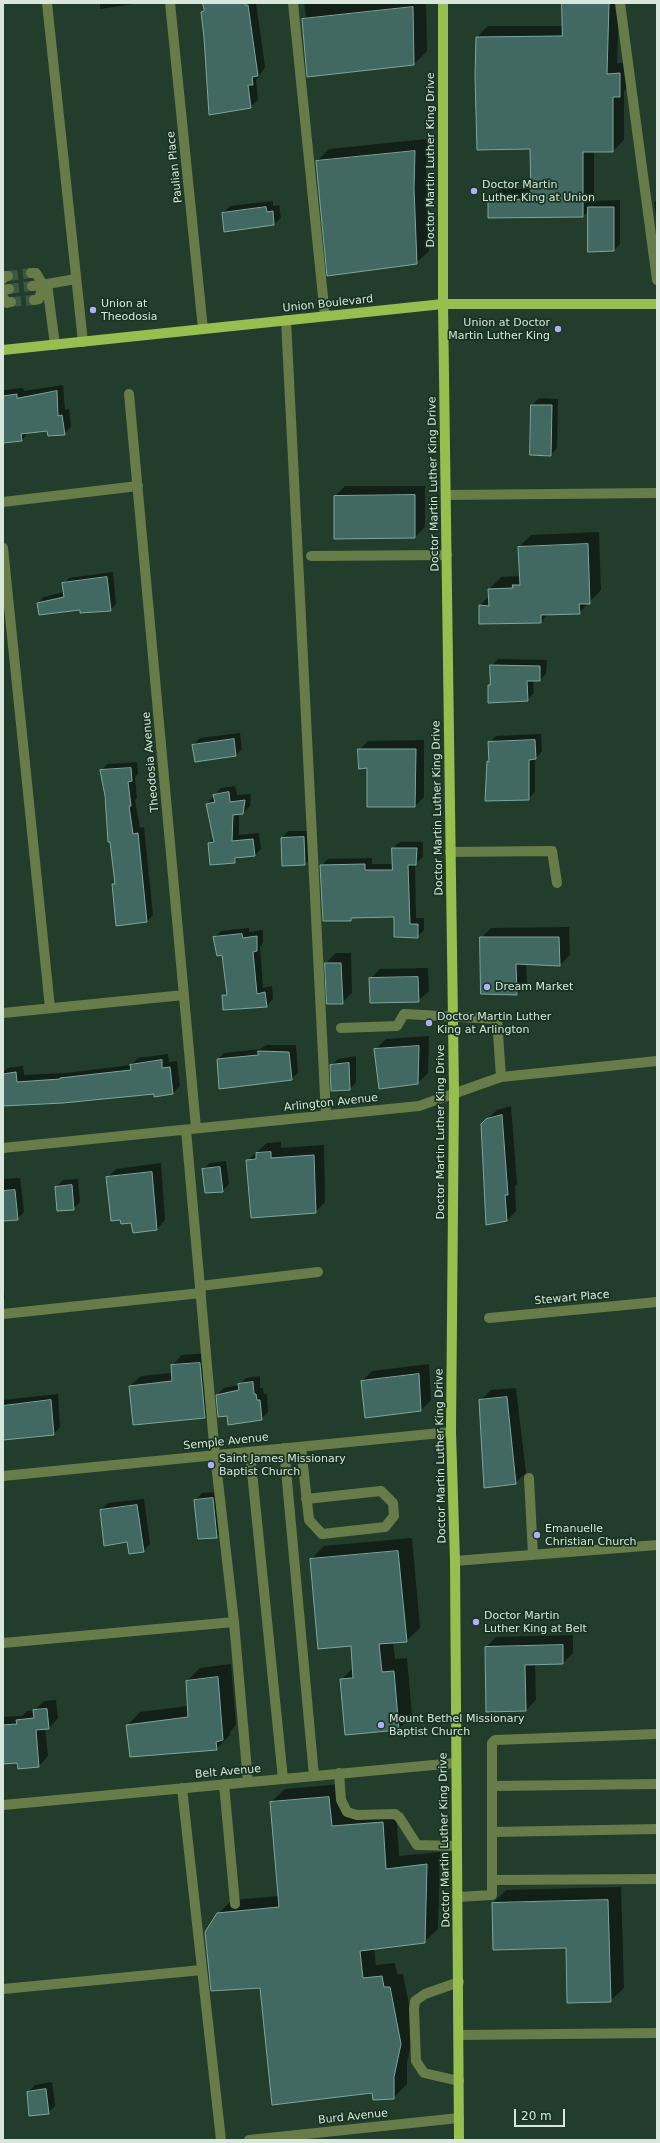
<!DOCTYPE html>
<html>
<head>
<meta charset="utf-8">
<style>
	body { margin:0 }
	#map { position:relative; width:660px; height:2143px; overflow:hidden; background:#223d2b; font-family:"DejaVu Sans",sans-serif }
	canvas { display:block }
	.frame { position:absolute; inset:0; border:4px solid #d7e7db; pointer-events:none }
	.scale { position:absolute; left:514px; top:2109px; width:51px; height:18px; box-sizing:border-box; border:2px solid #d7e7db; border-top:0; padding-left:5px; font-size:12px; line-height:14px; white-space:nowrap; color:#d7e7db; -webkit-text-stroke:3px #183321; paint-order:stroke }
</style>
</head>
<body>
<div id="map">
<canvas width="660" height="2143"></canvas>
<div class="frame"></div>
<div class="scale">20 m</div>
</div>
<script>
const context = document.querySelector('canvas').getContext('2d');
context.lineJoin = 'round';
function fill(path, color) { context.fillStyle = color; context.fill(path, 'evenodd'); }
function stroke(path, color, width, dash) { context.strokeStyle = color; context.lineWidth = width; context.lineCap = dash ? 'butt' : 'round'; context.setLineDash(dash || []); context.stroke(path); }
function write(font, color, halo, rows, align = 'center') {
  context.font = font + ' "DejaVu Sans",sans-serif'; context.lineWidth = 3.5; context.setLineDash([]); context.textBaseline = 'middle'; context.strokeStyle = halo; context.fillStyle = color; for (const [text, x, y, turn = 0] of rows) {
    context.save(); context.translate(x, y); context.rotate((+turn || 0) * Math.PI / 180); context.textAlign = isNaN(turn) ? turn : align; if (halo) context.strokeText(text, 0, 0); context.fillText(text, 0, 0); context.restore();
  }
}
fill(new Path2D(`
	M100,3H140L100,9Z
	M204,3H256L265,67L256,80L258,100L250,107L205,37L202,12L205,9Z
	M304,3H426L427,51L414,64L303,19L306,17Z
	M563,3H619L617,63H631L630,85L624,91V140L613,151H594V201L620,200V244L614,250L589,211L583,216L489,217V200L500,189H532L531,148L477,37L488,26H563Z
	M427,139L426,175L429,251L416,263L328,275L317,161L329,149Z
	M657,200V223L654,202Z
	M273,201V206L279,205L281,218L274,224L223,213L230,206Z
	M63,385L65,410L69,409L71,427L64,434L48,430L28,433L22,440L3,442V390L23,388L24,391Z
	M539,398L558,399L557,448L551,455L531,454L532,405Z
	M345,486H425V527L415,537L335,496Z
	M599,532L601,590L579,613H549L541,622L480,606L489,596V589L501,577L520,576L519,547L531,535Z
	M113,572L116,604L110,610L38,603L44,597L64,592L63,584L69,578Z
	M498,659L547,660L546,674L540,680H533L534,693L527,700L489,686L491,683V666Z
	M240,733L242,749L236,755L194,745L200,738Z
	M541,734L542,751L535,759V792L528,799L486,800L488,761L490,759L489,743L496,736Z
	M424,740V797L415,806L368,767L359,750L368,741Z
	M137,762L138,774L135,777L137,798L135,800L140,828L144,827L153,915L146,922L113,885L115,882L101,770L108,764Z
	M235,786L237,795L251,794L250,806L243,813H239V835L259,833L261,849L255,855L240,857L235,862L209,843L214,838L207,804L221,788Z
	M288,831H310L311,858L305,864L282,838Z
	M400,842H423V857L415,864L416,918H424V930L417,937L395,916L353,917L350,920L321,866L328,859L372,858V864H393V848Z
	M569,927L570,955L560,965L526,963L527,984L517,994L481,938L491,928Z
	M249,928V932L263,930V943L260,947L263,988L272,986L273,999L266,1006L223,996L227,992L223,954L214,938L221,931Z
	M336,953H351L352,993L342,1003L326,963Z
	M428,968L429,991L418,1001L370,979L380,969Z
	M429,1036L428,1073L418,1083L375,1050L386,1039Z
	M266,1045H296L298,1073L291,1079L218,1059L224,1053L261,1049Z
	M168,1054L169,1062L177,1061L180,1086L173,1093H154L31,1105V1103L3,1095V1072L8,1068L23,1066L24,1075L66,1073L131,1065L138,1058Z
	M356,1056V1082L350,1089L331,1066L338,1059Z
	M511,1106L517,1184L515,1186L516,1211L507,1220L482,1124L497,1110Z
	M281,1142V1148L324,1145L325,1202L315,1212L247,1161L267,1143Z
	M226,1161L229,1184L222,1191L203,1169L210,1163Z
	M161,1163L165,1220L156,1230L132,1222L107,1178L116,1169Z
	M20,1178L24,1212L17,1219L3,1220V1179Z
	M78,1179L80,1202L73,1209L56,1187L63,1180Z
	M3,1283L5,1298L3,1301Z
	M210,1353L215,1407L205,1417L130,1386L141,1376L172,1373V1366L182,1355Z
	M429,1364L431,1400L421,1410L362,1381L372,1371Z
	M260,1376V1388H263L264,1394H267L268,1412L261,1419L217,1395L224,1388L239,1385L246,1378Z
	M516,1388L526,1473L515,1483L480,1401L491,1390Z
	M58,1394L60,1427L54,1434L3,1439V1400Z
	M219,1492L223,1530L216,1537L195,1500L202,1493Z
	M144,1499L150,1544L143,1551L128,1541L101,1510L108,1503Z
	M412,1538L420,1628L406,1641L393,1642L395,1659L407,1658L412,1716L398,1729L341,1680L353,1668L351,1645L311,1559L324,1546Z
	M573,1635V1653L563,1663L535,1664L536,1700L526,1710L486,1647L496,1637Z
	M231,1664L236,1725L230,1732V1735L216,1749L127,1726L140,1712L188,1706L187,1681L200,1668Z
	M56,1700L58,1718L49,1728H45L48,1756L39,1766L18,1762L3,1763V1717L22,1716L27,1711L35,1710L44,1701Z
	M342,1784L345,1813L396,1809L399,1856L440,1852L438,1929L424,1942L374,1948L376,1965L395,1963L397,1974H403L414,2030L407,2063V2084L393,2098L372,2092L261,1987L218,1914L232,1900L279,1896L271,1802L285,1789Z
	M621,1887L624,1988L610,2001L567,1947L493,1903L506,1890Z
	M52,2082L55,2106L48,2113L28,2092L35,2085Z`), '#0007');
const building = new Path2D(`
	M203,3H245V5H248L258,76L252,77L253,85H248L251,108L209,115L204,37L201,12L204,11Z
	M562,3H609L607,74L620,73V97H613V152H583V217L488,218V200L531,199L530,149L477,150L475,76L476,37L562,36Z
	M413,7L414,65L307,77L302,19Z
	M415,151L414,188L417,264L327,276L316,161Z
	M266,207L267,212L273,211L274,225L224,232L222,213Z
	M588,207H614V251L588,252Z
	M57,391L58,416L62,415L65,435L48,436L47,431L21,434L22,441L3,443V396L17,394V398Z
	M531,405H552L551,456L530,455Z
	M415,495V538L334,539V496Z
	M588,544L590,604H579L580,614L541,615V623L479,624V605L489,606L488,589L513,588L512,585H520L518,547Z
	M107,577L111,611L80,613V610L39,615L37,603L64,597L62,583Z
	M490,665L540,666V681H527L528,701L488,703V685H490Z
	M234,739L236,756L195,762L192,745Z
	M535,740L536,759L529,760V800L485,801L487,761L489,762L488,742Z
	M358,749H416L415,807H367V768L359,769Z
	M131,768L132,781L128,782L131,806H129L133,834L138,833L147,922L116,926L112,884H115L110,842H108L105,796L100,770Z
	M229,792L230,802L245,800L243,814L233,815L232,841L253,839L255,856L235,858V863L210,865L208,843L214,842L206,804L215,802L213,795Z
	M304,837L305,865L282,866L281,838Z
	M392,848H417L416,865H408L410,924H418V938L394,937V917L351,918V921H323L320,865L365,864V870H392Z
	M242,934L243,938L257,936V951L253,952L257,994L265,992L267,1007L223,1010L222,995H227L222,955L217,956L213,937Z
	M480,937H559L560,966L516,964L517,995L481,994Z
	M325,963H341L343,1004H327Z
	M418,977L419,1002L370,1003L369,978Z
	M419,1046L418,1084L379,1089L374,1049Z
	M258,1051L289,1052L292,1080L219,1089L217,1059L258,1055Z
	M162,1060V1068L170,1067L173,1094L154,1097V1094L63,1103L3,1106V1074L16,1072L17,1082L60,1079V1078L131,1070L130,1065Z
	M349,1063L350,1090L331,1091L330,1065Z
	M502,1115L508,1195H505L507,1221L486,1225L481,1124L486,1119Z
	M271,1152V1158L314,1155L316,1213L251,1218L246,1160L256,1159V1153Z
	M220,1167L223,1192L205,1193L202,1169Z
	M152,1172L157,1230L133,1233L131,1223L121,1224L120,1220L111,1221L106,1177Z
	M72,1185L74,1210L57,1211L55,1187Z
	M15,1190L18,1220L3,1221V1191Z
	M200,1363L205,1418L133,1425L129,1386L172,1381L171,1365Z
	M419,1374L421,1411L365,1418L361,1381Z
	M253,1382L254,1394H256L257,1400H260L262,1420L228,1425L227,1416L218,1417L216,1395L239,1390L238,1384Z
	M507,1397L516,1484L484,1488L479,1400Z
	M51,1400L54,1435L3,1440V1406Z
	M213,1498L217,1538L198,1539L194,1500Z
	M137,1505L144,1552L129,1554L127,1542L104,1546L100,1510Z
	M398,1551L407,1642L379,1644L382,1672L394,1671L399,1730L345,1735L340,1679L353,1678L351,1646L318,1649L310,1559Z
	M563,1645V1664L525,1665L526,1711L486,1712L485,1647Z
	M218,1677L223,1740L216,1742L217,1750L130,1757L126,1725L188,1717L186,1681Z
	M47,1709L49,1729L36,1730L39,1767L18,1769L17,1763L3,1764V1725L17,1724L16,1720L34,1718L33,1710Z
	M329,1797L332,1826L383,1822L386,1869L427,1864L425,1943L360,1951L363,1978L382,1976L384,1987H390L401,2044L394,2077V2099L373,2100L372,2093L272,2105L260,1988L211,1991L205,1932L217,1913L279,1907L270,1802Z
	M608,1900L611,2002L567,2003L566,1948L493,1950L492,1903Z
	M46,2089L49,2114L29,2116L27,2092Z`);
fill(building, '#426961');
stroke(building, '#7da69d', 1);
stroke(new Path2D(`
	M8,276L31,273
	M9,289L32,286
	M11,302L34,300`), '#3d5645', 10, [10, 5]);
stroke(new Path2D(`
	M47,3L83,342
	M170,3L203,329
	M293,3L325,316
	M620,3L657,280
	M31,273H36L43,285L32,286
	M3,279L4,276H8
	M47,284L76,279
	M3,290L9,289
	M3,297L7,303L11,302
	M34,300L39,299L43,285L47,284L55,345
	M286,320L326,1115
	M129,394L196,1128
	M446,495L657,493
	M3,502L138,486
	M3,548L50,1008
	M311,556L447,555
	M450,852L552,851L557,883
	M3,1013L184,995
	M341,1028L397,1026L404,1014L497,1019L501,1077
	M186,1130L215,1455L234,1622L248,1782
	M3,1148L419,1106L501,1077L657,1061
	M200,1286L318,1272
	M3,1314L201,1293
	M489,1318L657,1302
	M301,1447L309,1520L322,1534L385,1527L394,1516L393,1503L381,1491L306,1499
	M284,1448L314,1776
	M250,1452L283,1779
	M3,1476L451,1432
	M529,1478L533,1555
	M455,1561L657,1545
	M3,1643L234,1622
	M339,1773L341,1800L347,1812L357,1815L395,1814L399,1817L417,1845L456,1846
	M224,1784L235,1904
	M492,1786L657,1784
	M182,1788L221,2140
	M3,1805L455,1763
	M492,1832L657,1829
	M492,1880L657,1879
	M457,1897L492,1895V1743L495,1740L657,1734
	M459,1982L425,1994L415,2001L414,2009L416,2061L424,2073L459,2081
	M3,1989L202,1970
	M460,2035L657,2033
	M249,2140L459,2118`), '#677c48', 10);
stroke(new Path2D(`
	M443,3V304L454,1093L451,1432L455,1561L459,2140
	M3,350L443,304H657`), '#96bf50', 10);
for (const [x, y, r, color] of [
	[474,191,4,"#b2adf9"],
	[93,310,4,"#b2adf9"],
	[558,329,4,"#b2adf9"],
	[487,987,4,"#b2adf9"],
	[429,1023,4,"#b2adf9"],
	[211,1465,4,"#b2adf9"],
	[537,1535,4,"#b2adf9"],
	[476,1622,4,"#b2adf9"],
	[381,1725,4,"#b2adf9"]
]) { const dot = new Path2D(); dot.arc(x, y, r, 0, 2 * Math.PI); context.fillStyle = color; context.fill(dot); stroke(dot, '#183321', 1.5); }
write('11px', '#d7e7db', '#183321', [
	["Doctor Martin Luther King Drive",431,160,-90],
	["Paulian Place",175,167,-96],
	["Union Boulevard",328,304,-6],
	["Doctor Martin Luther King Drive",434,484,-91],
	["Theodosia Avenue",151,762,-95],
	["Doctor Martin Luther King Drive",438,808,-91],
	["Arlington Avenue",331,1103,-6],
	["Doctor Martin Luther King Drive",441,1132,-90],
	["Stewart Place",572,1298,-5],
	["Semple Avenue",226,1442,-6],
	["Doctor Martin Luther King Drive",441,1456,-91],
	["Belt Avenue",228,1772,-5],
	["Doctor Martin Luther King Drive",445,1840,-91],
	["Burd Avenue",353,2117,-6]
]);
write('11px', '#d7e7db', '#183321', [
	["Doctor Martin",482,185],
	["Luther King at Union",482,198],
	["Union at",101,304],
	["Theodosia",101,317],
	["Union at Doctor",550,323,"right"],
	["Martin Luther King",550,336,"right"],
	["Dream Market",495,987],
	["Doctor Martin Luther",437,1017],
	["King at Arlington",437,1030],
	["Saint James Missionary",219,1459],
	["Baptist Church",219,1472],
	["Emanuelle",545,1529],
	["Christian Church",545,1542],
	["Doctor Martin",484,1616],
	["Luther King at Belt",484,1629],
	["Mount Bethel Missionary",389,1719],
	["Baptist Church",389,1732]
], 'left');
</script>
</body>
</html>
